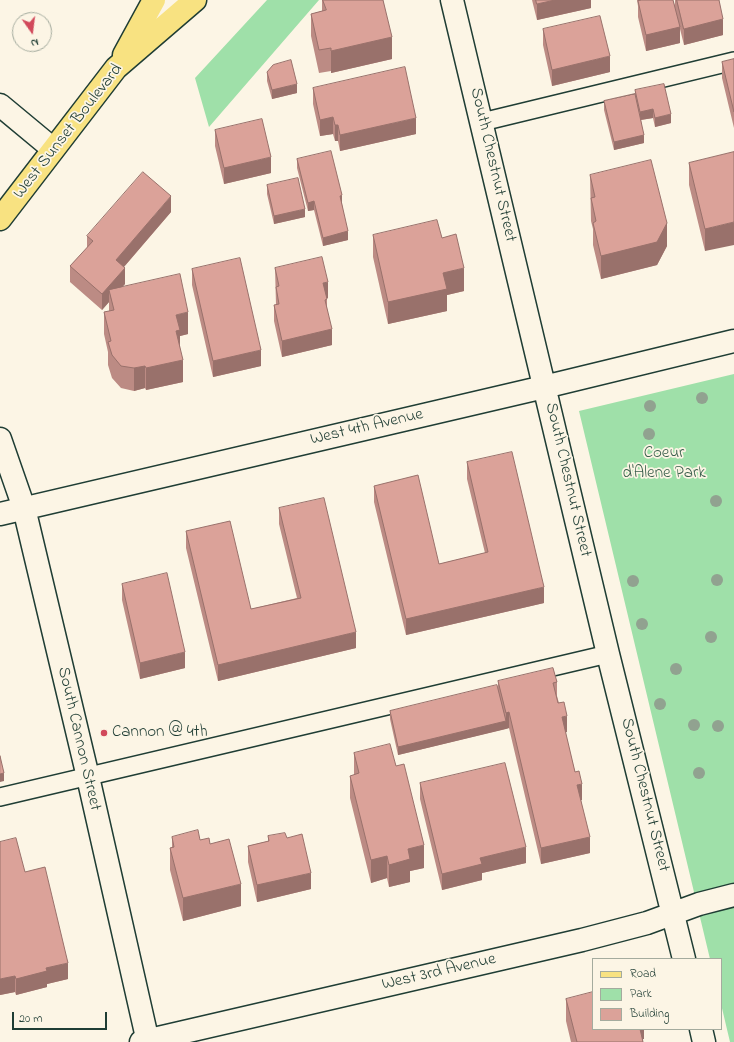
<!DOCTYPE html>
<html>
<head>
<meta charset="utf-8">
<style>
	body { margin:0 }
	#map { position:relative; width:734px; height:1042px; overflow:hidden; background:#fcf5e5; font-family:"Indie Flower",sans-serif }
	canvas { display:block }
	.legend { position:absolute; left:592px; top:958px; width:130px; height:72px; box-sizing:border-box; background:#fcf5e5; border:1px solid #a4ab9e; margin:0; padding:5px 7px; list-style:none; font-size:12px; color:#1f3d34 }
	.legend li { display:flex; align-items:center; gap:8px; height:20px }
	.legend b { width:20px; border:1px solid #a4ab9e }
	.north { position:absolute; left:12px; top:12px; width:40px; height:40px; box-sizing:border-box; background:#fcf5e5; border:1px solid #a4ab9e; border-radius:50%; rotate:166deg; font-size:11px; font-weight:700; line-height:16px; text-align:center; color:#1f3d34 }
	.north::after { content:''; display:block; margin:auto; width:14px; height:18px; background:#d1495b; clip-path:polygon(50% 0,100% 100%,50% 72%,0 100%) }
	.scale { position:absolute; left:12px; top:1012px; width:95px; height:18px; box-sizing:border-box; border:2px solid #1f3d34; border-top:0; padding-left:5px; font-size:12px; line-height:14px; white-space:nowrap; color:#1f3d34; -webkit-text-stroke:3px #fcf5e5; paint-order:stroke }
</style>
</head>
<body>
<div id="map">
<canvas width="734" height="1042"></canvas>
<ul class="legend">
<li><b style="height:5px;background:#f8e281"></b>Road</li>
<li><b style="height:11px;background:#9fe0a9"></b>Park</li>
<li><b style="height:11px;background:#dba299"></b>Building</li>
</ul>
<div class="north">N</div>
<div class="scale">20 m</div>
</div>
<script>
const context = document.querySelector('canvas').getContext('2d');
context.lineJoin = 'round';
function fill(path, color) { context.fillStyle = color; context.fill(path, 'evenodd'); }
function stroke(path, color, width, dash) { context.strokeStyle = color; context.lineWidth = width; context.lineCap = dash ? 'butt' : 'round'; context.setLineDash(dash || []); context.stroke(path); }
function write(font, color, halo, rows, align = 'center') {
  context.font = font + ' "Indie Flower",sans-serif'; context.lineWidth = 3.5; context.setLineDash([]); context.textBaseline = 'middle'; context.strokeStyle = halo; context.fillStyle = color; for (const [text, x, y, turn = 0] of rows) {
    context.save(); context.translate(x, y); context.rotate((+turn || 0) * Math.PI / 180); context.textAlign = isNaN(turn) ? turn : align; if (halo) context.strokeText(text, 0, 0); context.fillText(text, 0, 0); context.restore();
  }
}
fill(new Path2D(`
	M267,0H319L209,127L195,78Z
	M734,374V1042H730L721,1004V959H710L579,411Z`), '#9fe0a9');
const lane = new Path2D(`
	M482,122L734,61
	M0,797L608,654`);
const street = new Path2D(`
	M452,0L608,654L684,959
	M0,105L53,149
	M0,439L24,508L88,777L148,1042
	M0,514L544,387L734,341
	M701,1029L704,1042
	M141,1042L582,940L647,923L699,904L734,895`);
const secondary = new Path2D(`
	M141,38L173,0`);
const primary = new Path2D(`
	M124,55L154,0
	M0,219L116,68L195,0`);
stroke(lane, '#1f3d34', 20);
stroke(street, '#1f3d34', 25);
stroke(secondary, '#1f3d34', 25);
stroke(primary, '#1f3d34', 25);
stroke(lane, '#fcf5e5', 17);
stroke(street, '#fcf5e5', 22);
stroke(secondary, '#fcf5e5', 22);
stroke(primary, '#f8e281', 22);
context.fillStyle = '#91a290';
for (const [x, y] of [
	[702,398],
	[650,406],
	[649,434],
	[716,501],
	[717,580],
	[633,581],
	[642,624],
	[711,637],
	[676,669],
	[660,704],
	[694,725],
	[718,726],
	[699,773]
]) { context.beginPath(); context.arc(x, y, 6, 0, 2 * Math.PI); context.fill(); }
fill(new Path2D(`
	M322,0H383L392,59L331,73V71L319,73L311,36V14L322,11Z
	M532,0H591V8L537,20Z
	M637,0H673L675,6V0H719L723,35L684,45L680,29V43L646,51L638,17V6Z
	M543,29L610,72L552,86L543,45Z
	M734,59V128L722,78V62Z
	M267,72L297,93L272,99L267,81Z
	M313,88L416,134L340,151L338,141H335L333,134L320,136L313,104Z
	M635,90L671,123L655,127L653,118L641,120L644,143L614,150L604,110V101L635,96Z
	M215,130L271,173L224,184L215,146Z
	M734,152L705,251L689,185V163Z
	M297,159L342,204L348,240L323,246L314,210L308,211L297,168Z
	M590,175L667,246L657,265L601,279L593,245V229L591,221Z
	M267,185L305,217L274,224L267,194Z
	M171,212L124,267L125,284L121,288L188,334L180,336V347L183,382L146,390L145,388L134,391L121,388L112,378L108,365V352L104,334V312L109,311V302L102,310L70,282V266L87,248V236Z
	M373,235L442,238L464,291L447,295V311L388,324L373,257Z
	M275,268L328,298H327V308L332,345L282,357L274,321V305H276Z
	M192,269L261,366L213,377L192,285Z
	M467,462L544,603L406,635L374,502V486L439,564L485,553L467,479Z
	M279,508L356,648L218,681L186,548V531L251,609L297,598L279,524Z
	M122,584L185,668L140,679L122,600Z
	M498,681L557,682V696L567,732H565L582,800H581L590,853L541,864L509,728L398,755L390,719V711L498,688Z
	M354,753L396,766L424,868L410,871V882L389,887L387,878L371,883L350,798V776L354,775Z
	M420,783L526,863L482,873V880L442,890L420,799Z
	M268,836L287,838L311,889L257,902L248,862V846L268,841Z
	M172,837L200,840L210,844L241,906L183,921L170,870V848L172,847Z
	M25,872L68,979L47,984V987L16,995L15,992L0,995Z
	M566,999L644,1029V1039H643V1042H571L566,1021Z`), '#bc8b84');
fill(new Path2D(`
	M555,0H591V8L537,20V4Z
	M723,19V35L684,45V29Z
	M680,27V43L646,51V35Z
	M392,37V59L331,73V51Z
	M610,56V72L552,86V70Z
	M297,84V93L272,99V90Z
	M653,109V118L640,120V112Z
	M671,114V123L655,127V118Z
	M333,117V134L320,136V120Z
	M416,118V134L340,151V135Z
	M335,125H338V141H335Z
	M644,135V143L614,150V142Z
	M271,157V173L224,184V168Z
	M342,195V204H340V196Z
	M171,196V212L116,276V260Z
	M314,201V210L308,211V203Z
	M305,209V217L274,224V216Z
	M734,222V245L705,251V229Z
	M667,223V246L657,265L601,279V256Z
	M348,231V240L323,246V238Z
	M125,268V284L111,299L109,290V302L102,310V294Z
	M464,268V291L447,295V311L388,324V302L443,273Z
	M328,282V298L323,299V283Z
	M188,312V334L180,336V352L176,353V315Z
	M332,329V345L282,357V341Z
	M261,350V366L213,377V361Z
	M183,360V382L146,390V368Z
	M145,366V388L134,391V368Z
	M544,587V603L406,635V619Z
	M356,632V648L218,681V665Z
	M185,652V668L140,679V663Z
	M509,712V728L506,729V713Z
	M567,716V732L562,733V717Z
	M506,721V729L398,755V747Z
	M4,773V781L0,782V774Z
	M582,784V800L577,801V785Z
	M590,837V853L541,864V848Z
	M424,845V868L410,871V882L389,887V865L408,849Z
	M526,847V863L482,873V880L442,890V874L480,858Z
	M387,856V878L371,883V860Z
	M311,873V889L257,902V885Z
	M241,884V906L183,921V898Z
	M68,963V979L47,984V987L16,995V979L46,968Z
	M15,976V992L0,995V979Z
	M637,1029H644V1039L637,1040Z`), '#99716b');
const building = new Path2D(`
	M323,0H383L392,37L331,51V48L319,50L311,14L326,10Z
	M536,0H555L537,4Z
	M642,0H673L680,27L646,35L638,1Z
	M677,0H719L723,19L684,29Z
	M600,16L610,56L552,70L543,29Z
	M734,59V112L722,62Z
	M291,60L297,84L272,90L267,72L273,65Z
	M405,67L416,118L340,135L338,125H335L333,117L320,120L313,88Z
	M664,84L671,114L655,118L653,109L640,112L635,90Z
	M635,94L644,135L614,142L604,101Z
	M262,119L271,157L224,168L215,130Z
	M331,151L342,195L340,196L348,231L323,238L314,201L308,203L297,159Z
	M734,152V222L705,229L689,163Z
	M651,160L667,223L657,242L601,256L593,223L596,221L591,198L595,197L590,175Z
	M143,172L171,196L116,260L125,268L102,294L70,266L93,241L87,236Z
	M298,178L305,209L274,216L267,185Z
	M437,220L442,238L456,234L464,268L443,273L447,289L388,302L373,235Z
	M322,257L328,282L323,283L327,299L325,300L332,329L282,341L274,305L279,304L276,287L279,286L275,268Z
	M240,258L261,350L213,361L192,269Z
	M180,274L188,312L176,315L180,330L176,331L183,360L146,368L145,366L134,368L121,366L112,355L108,342L111,341L104,312L114,310L109,290Z
	M512,452L544,587L406,619L374,486L418,475L439,564L488,552L467,462Z
	M324,498L356,632L218,665L186,531L230,521L251,609L301,598L279,508Z
	M167,573L185,652L140,663L122,584Z
	M553,668L557,682L553,683L558,703L564,702L567,716L562,717L575,772L579,771L582,784L577,785L590,837L541,848L509,712L506,713L498,681Z
	M497,685L506,721L398,747L390,711Z
	M390,744L396,766L404,764L424,845L408,849L410,859L389,865L387,856L371,860L350,776L359,773L354,753Z
	M0,756L4,773L0,774Z
	M505,763L526,847L480,858L482,864L442,874L420,783Z
	M198,830L200,840L209,838L210,844L229,839L241,884L183,898L170,848L174,847L172,837Z
	M285,833L287,838L302,834L311,873L257,885L248,846L269,841L268,836Z
	M16,838L25,872L45,867L68,963L46,968L47,971L16,979L15,976L0,979V842Z
	M593,992V1029H640L643,1042H577L566,999Z`);
fill(building, '#dba299');
stroke(building, '#99716b', 1);
for (const [x, y, r, color] of [
	[104,733,4,"#d1495b"]
]) { const dot = new Path2D(); dot.arc(x, y, r, 0, 2 * Math.PI); context.fillStyle = color; context.fill(dot); stroke(dot, '#fcf5e5', 1.5); }
write('17px', '#1f3d34', '#fcf5e5', [
	["West Sunset Boulevard",69,132,-52],
	["South Chestnut Street",492,165,77],
	["West 4th Avenue",367,428,-13],
	["South Chestnut Street",567,480,77],
	["South Cannon Street",78,739,77],
	["South Chestnut Street",644,795,76],
	["West 3rd Avenue",439,973,-13]
]);
write('17px', '#395e4b', '#fcf5e5', [
	["Coeur",664,454],
	["d'Alene Park",664,474]
]);
write('17px', '#1f3d34', '#fcf5e5', [
	["Cannon @ 4th",112,733]
], 'left');
</script>
</body>
</html>
